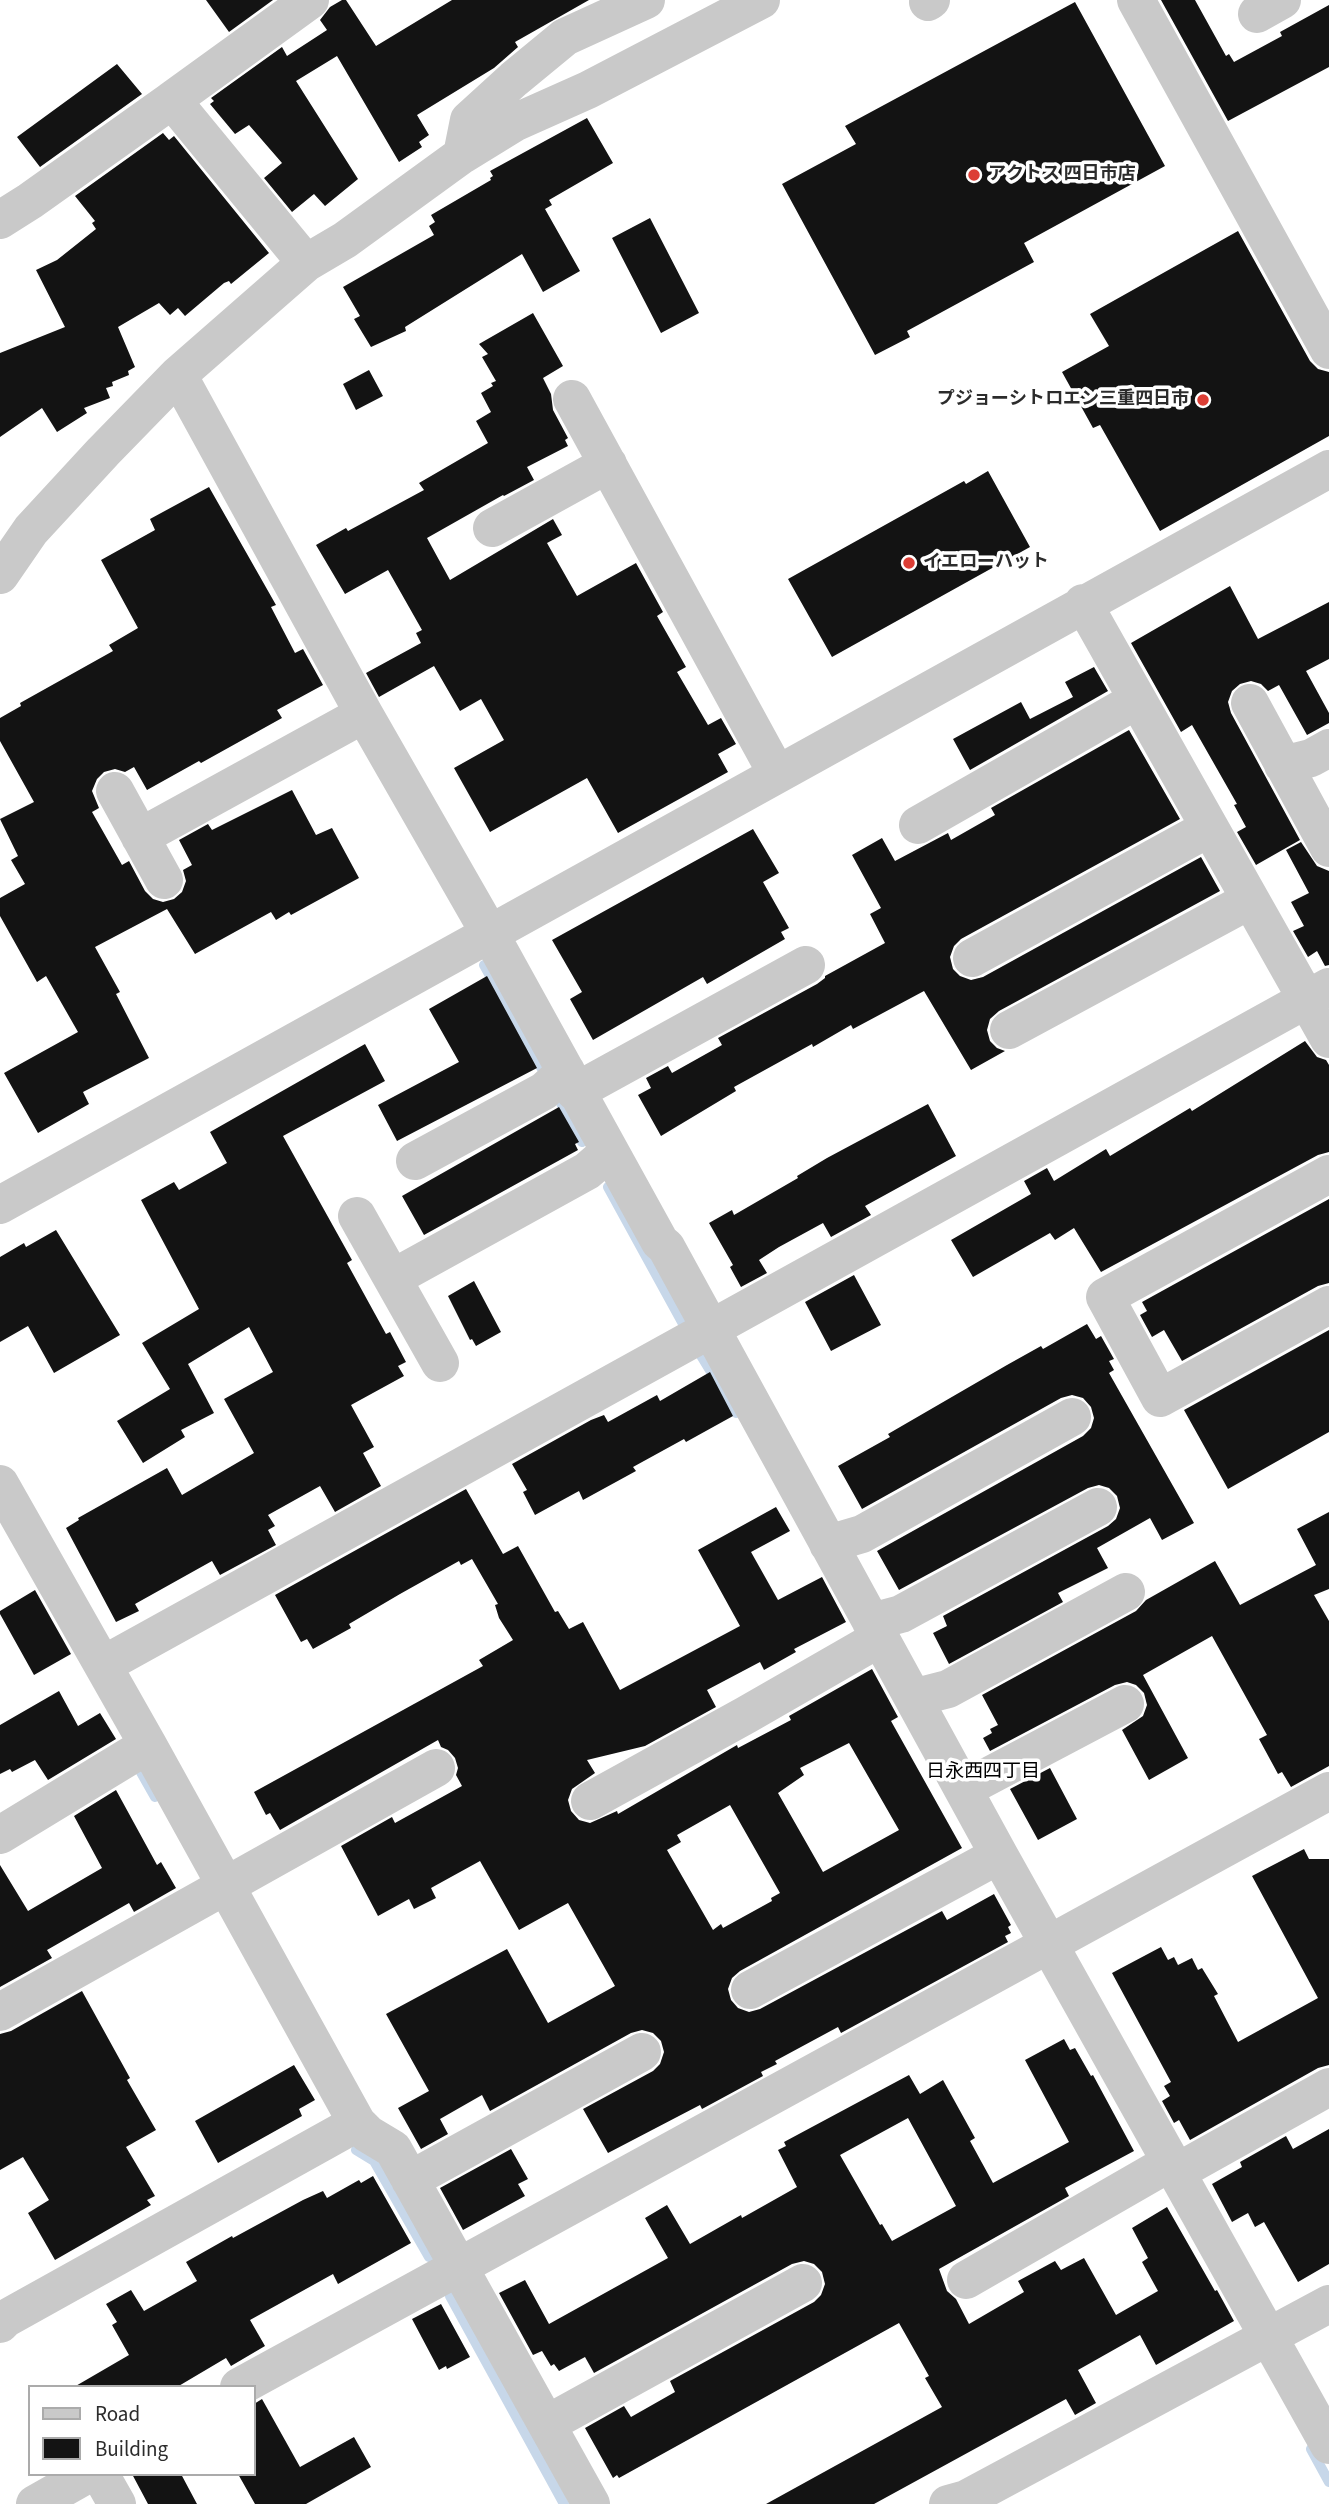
<!DOCTYPE html>
<html>
<head>
<meta charset="utf-8">
<style>
	body { margin:0 }
	#map { position:relative; width:1329px; height:2504px; overflow:hidden; background:#fff; font-family:"Source Sans 3",sans-serif }
	canvas { display:block }
	.legend { position:absolute; left:28px; top:2385px; width:228px; height:91px; box-sizing:border-box; background:#fff; border:2px solid #ababab; margin:0; padding:9px 12px; list-style:none; font-size:21px; color:#2c2c2c }
	.legend li { display:flex; align-items:center; gap:14px; height:35px }
	.legend b { width:35px; border:2px solid #ababab }
</style>
</head>
<body>
<div id="map">
<canvas width="1329" height="2504"></canvas>
<ul class="legend">
<li><b style="height:9px;background:#c9c9c9"></b>Road</li>
<li><b style="height:19px;background:#131313"></b>Building</li>
</ul>
</div>
<script>
const context = document.querySelector('canvas').getContext('2d');
context.lineJoin = 'round';
function stroke(path, color, width, dash) { context.strokeStyle = color; context.lineWidth = width; context.lineCap = dash ? 'butt' : 'round'; context.setLineDash(dash || []); context.stroke(path); }
function fill(path, color) { context.fillStyle = color; context.fill(path, 'evenodd'); }
function write(font, color, halo, rows, align = 'center') {
  context.font = font + ' "Source Sans 3","Noto Sans JP",sans-serif'; context.lineWidth = 7; context.setLineDash([]); context.textBaseline = 'middle'; context.strokeStyle = halo; context.fillStyle = color; for (const [text, x, y, turn = 0] of rows) {
    context.save(); context.translate(x, y); context.rotate((+turn || 0) * Math.PI / 180); context.textAlign = isNaN(turn) ? turn : align; if (halo) context.strokeText(text, 0, 0); context.fillText(text, 0, 0); context.restore();
  }
}
stroke(new Path2D(`
	M484,965L542,1069
	M556,1094L582,1142
	M608,1187L687,1331
	M700,1354L736,1413
	M138,1767L155,1797
	M356,2150L374,2161L429,2257
	M450,2296L564,2504
	M1311,2449L1329,2482`), '#c7d7e9', 10);
fill(new Path2D(`
	M206,0H273L229,32Z
	M342,0H346L376,46L452,0H589L515,42L518,47L494,68L417,115L429,135L419,142L422,147L399,162L337,56L296,81L358,179L325,206L314,194L292,212L264,178L282,163L249,125L235,134L210,104L214,101L211,98L282,47L287,56L327,30L320,20L330,7Z
	M1161,0H1195L1226,56L1229,54L1234,62L1282,36L1280,32L1329,5V67L1228,121Z
	M1075,2L1165,166L1024,243L1034,262L907,331L910,337L875,355L782,184L856,144L845,126Z
	M117,64L142,94L40,167L17,137Z
	M587,118L613,163L549,200L552,205L545,209L580,271L543,292L522,254L405,327L406,331L371,347L354,319L360,316L343,287L434,235L429,226L435,222L431,215L491,180L490,178L493,176L490,171Z
	M163,133L169,140L174,136L269,253L231,284L229,281L224,283L185,316L178,308L170,315L159,303L118,327L135,367L128,371L129,375L112,382L113,386L106,388L110,398L84,408L87,413L57,432L42,408L0,437V353L65,327L36,270L57,260L96,229L92,223L95,221L75,196Z
	M650,218L699,313L661,333L612,238Z
	M1238,231L1310,361L1318,369L1329,372V436L1160,531L1100,425L1093,428L1062,372L1109,346L1090,314Z
	M533,313L563,366L543,378L551,394L553,410L568,438L565,440L568,446L527,467L534,480L504,496L503,495L427,538L450,580L553,519L562,535L547,543L577,596L636,563L663,612L657,616L686,667L677,672L708,725L721,718L736,744L718,754L728,772L618,833L587,778L490,832L454,768L504,740L481,699L460,711L434,666L379,697L366,673L421,643L416,633L422,630L388,570L345,594L316,545L346,528L348,531L424,490L419,483L488,443L476,421L491,412L481,393L493,386L491,383L496,381L482,357L488,354L479,344Z
	M369,370L383,396L356,410L343,384Z
	M988,471L1030,547L832,657L788,579L964,481L966,484Z
	M209,487L276,605L271,607L295,653L303,649L323,685L277,710L282,718L201,763L199,761L147,790L134,767L125,772L115,769L104,772L97,779L92,791L99,808L92,812L122,865L129,861L145,891L153,899L163,902L174,899L182,892L186,881L183,870L192,865L179,840L208,824L212,830L292,790L316,835L332,828L359,878L291,915L289,912L276,920L271,912L195,954L167,909L95,947L120,992L116,994L149,1058L83,1092L89,1104L38,1133L4,1073L78,1032L46,976L37,982L0,916V898L25,884L11,860L18,856L0,819L34,802L0,741V718L21,706L20,703L113,651L109,645L138,628L101,560L155,530L150,519Z
	M1230,586L1258,639L1329,602V659L1306,671L1329,713V723L1307,735L1279,685L1268,691L1261,684L1251,681L1240,684L1232,691L1228,702L1231,713L1300,840L1256,865L1237,832L1246,827L1234,805L1237,804L1192,725L1181,732L1131,643Z
	M1094,667L1108,691L970,770L953,739L1021,702L1030,719L1073,697L1065,682Z
	M1129,730L1180,819L961,939L954,946L950,957L953,969L960,976L971,980L983,977L1201,857L1220,891L999,1011L990,1019L987,1030L990,1041L997,1048L1005,1051L971,1070L924,991L853,1029L851,1025L813,1047L812,1044L734,1087L736,1091L661,1136L638,1095L651,1088L646,1078L668,1066L672,1073L722,1045L718,1038L817,984L825,978V976L885,943L870,914L881,908L852,855L882,838L895,861L948,833L951,840L995,815L991,808Z
	M753,829L779,873L763,882L789,928L781,932L785,939L707,984L703,977L593,1040L570,999L582,992L552,940Z
	M1301,842L1317,866L1329,871V965L1325,966L1317,951L1308,957L1293,931L1304,926L1291,902L1309,893L1286,850Z
	M487,976L537,1068L397,1141L378,1105L459,1062L429,1009Z
	M1305,1041L1317,1057L1326,1060L1329,1065V1152L1318,1155L1101,1272L1074,1228L1055,1240L1050,1233L973,1277L951,1240L1031,1194L1024,1181L1047,1168L1054,1181L1106,1149L1110,1156L1190,1108L1192,1111Z
	M365,1044L385,1081L283,1136L352,1260L347,1263L386,1334L390,1332L406,1362L398,1366L404,1376L351,1405L374,1447L363,1453L381,1486L335,1512L320,1486L268,1515L275,1526L268,1530L276,1545L220,1575L212,1561L135,1604L139,1611L116,1622L66,1528L79,1520L78,1518L167,1468L182,1495L254,1453L224,1399L273,1372L249,1327L188,1364L214,1413L181,1430L185,1437L143,1463L117,1421L170,1389L142,1343L199,1309L141,1200L174,1182L179,1190L227,1163L210,1132Z
	M928,1104L956,1156L865,1206L871,1215L831,1237L823,1223L779,1247L759,1260L767,1273L741,1287L730,1267L733,1265L709,1223L732,1210L734,1215L798,1178L797,1176L827,1158Z
	M559,1107L579,1142L575,1144L578,1150L424,1235L402,1196Z
	M1329,1199V1283L1318,1286L1182,1361L1164,1330L1152,1337L1140,1315L1147,1311L1142,1302Z
	M56,1230L120,1335L54,1373L28,1326L0,1342V1257L24,1243L26,1247Z
	M854,1275L881,1325L831,1351L805,1302Z
	M474,1281L501,1332L476,1346L472,1339L470,1340L448,1296Z
	M1087,1324L1096,1339L1101,1336L1114,1359L1109,1361L1114,1370L1109,1373L1194,1523L1162,1540L1150,1518L1097,1548L1108,1568L1058,1593L1063,1602L949,1664L933,1633L947,1626L943,1616L1108,1526L1116,1519L1120,1508L1117,1496L1109,1488L1099,1485L1088,1488L899,1590L877,1551L1083,1436L1091,1428L1094,1418L1091,1407L1083,1398L1072,1395L1061,1398L862,1509L838,1466L890,1437L888,1434L1007,1365L1041,1346L1043,1349Z
	M1329,1330V1432L1228,1489L1184,1410Z
	M710,1372L733,1416L686,1442L684,1439L633,1467L636,1471L583,1500L579,1491L535,1515L523,1492L527,1490L512,1464L591,1420L604,1415L608,1422L657,1395L660,1401Z
	M466,1489L503,1554L518,1546L555,1612L558,1611L569,1629L583,1622L620,1690L740,1626L698,1550L776,1507L790,1531L751,1552L778,1600L822,1577L846,1622L794,1649L796,1652L764,1670L760,1662L707,1690L716,1707L645,1746L587,1760L595,1773L572,1789L568,1800L571,1811L579,1820L590,1823L617,1811L618,1814L737,1745L738,1748L791,1720L789,1716L872,1669L898,1717L891,1721L962,1848L740,1971L732,1978L728,1989L731,2000L738,2008L749,2012L760,2009L942,1911L947,1920L994,1894L1011,1925L1008,1927L1011,1933L1005,1936L1008,1942L841,2033L838,2027L775,2061L777,2064L761,2072L763,2076L702,2109L700,2105L608,2153L583,2109L653,2071L660,2064L664,2052L661,2041L653,2033L642,2030L631,2033L490,2111L482,2095L440,2119L448,2134L421,2149L398,2108L429,2091L386,2014L507,1949L548,2023L615,1986L568,1903L519,1930L480,1861L431,1888L436,1898L414,1909L409,1899L378,1916L341,1846L392,1817L395,1823L462,1786L456,1775L458,1768L455,1758L448,1750L441,1747L438,1740L280,1830L270,1813L266,1815L254,1792L483,1666L479,1660L513,1640L499,1618L495,1605L498,1604L472,1559L461,1565L459,1561L400,1594L349,1624L351,1628L313,1649L307,1639L301,1642L275,1595ZM849,1743L899,1830L823,1872L778,1793L804,1775L800,1768ZM730,1805L780,1893L771,1898L772,1901L723,1928L721,1924L713,1930L667,1850L681,1842L677,1835Z
	M1329,1512V1589L1314,1595L1329,1621V1766L1291,1787L1282,1772L1278,1774L1259,1739L1267,1735L1212,1636L1143,1675L1188,1758L1149,1780L1122,1730L1143,1716L1147,1705L1144,1693L1136,1685L1127,1682L1115,1685L990,1751L983,1738L992,1733L990,1729L998,1725L982,1695L1136,1611L1146,1600L1215,1561L1240,1605L1316,1565L1297,1529Z
	M35,1590L71,1654L34,1675L0,1614V1611Z
	M59,1691L78,1726L100,1713L116,1739L48,1780L35,1760L12,1772L10,1769L0,1774V1725Z
	M1050,1768L1077,1819L1038,1840L1010,1789Z
	M116,1790L157,1865L161,1862L176,1888L134,1912L129,1903L47,1950L52,1958L0,1987V1865L28,1911L102,1868L74,1816Z
	M1304,1849L1309,1859H1329V2065L1318,2068L1190,2140L1179,2120L1174,2123L1162,2101L1170,2096L1164,2086L1171,2082L1112,1973L1161,1947L1168,1960L1174,1957L1178,1965L1192,1958L1198,1970L1202,1968L1218,1994L1214,1996L1238,2042L1318,1998L1252,1876Z
	M82,1991L130,2078L127,2080L156,2130L126,2147L155,2196L147,2200L151,2205L55,2260L28,2213L49,2200L23,2157L0,2170V2034L11,2031Z
	M1064,2039L1070,2050L1075,2048L1091,2076L1093,2075L1134,2151L1065,2188L1069,2196L939,2269L947,2291L956,2299L969,2324L1024,2292L1018,2281L1055,2261L1061,2270L1084,2258L1116,2315L1158,2291L1142,2262L1148,2258L1132,2228L1167,2207L1215,2291L1217,2290L1234,2321L1156,2365L1140,2335L1078,2370L1096,2403L1075,2415L1066,2399L874,2504H766L942,2407L925,2378L929,2376L899,2323L619,2478L617,2475L613,2478L585,2428L624,2406L631,2417L675,2392L670,2381L814,2302L821,2295L825,2284L822,2272L814,2264L804,2261L792,2264L594,2373L585,2357L559,2371L554,2364L551,2366L542,2351L533,2355L499,2293L525,2280L549,2324L668,2258L645,2218L667,2205L690,2244L741,2215L742,2218L797,2187L778,2150L786,2146L784,2142L909,2075L920,2094L943,2080L975,2138L970,2141L993,2183L1069,2142L1025,2060ZM908,2118L956,2206L892,2241L882,2224L880,2225L840,2155Z
	M294,2065L315,2100L299,2109L302,2116L218,2163L195,2121Z
	M1329,2129V2264L1298,2282L1264,2222L1255,2227L1248,2213L1232,2222L1212,2184L1242,2167L1240,2162L1286,2136L1293,2149Z
	M511,2149L528,2179L518,2184L525,2196L463,2230L440,2188Z
	M373,2176L411,2243L338,2284L333,2274L250,2320L265,2346L231,2366L226,2358L177,2387H74L129,2355L112,2325L117,2322L106,2304L131,2290L144,2311L197,2281L186,2262L232,2236L233,2238L303,2200L323,2191L327,2198L359,2180L361,2183Z
	M441,2304L470,2357L447,2369L446,2366L439,2370L412,2319Z
	M262,2399L300,2467L354,2437L371,2467L306,2504H255L238,2474H254V2404Z
	M132,2474H181L197,2504H148Z`), '#131313');
stroke(new Path2D(`
	M1136,0L1329,350
	M928,2L931,0
	M1257,14L1282,0
	M462,155L469,120L514,79L565,37L646,0
	M0,220L30,201L172,100
	M306,263L172,100L310,0
	M178,375L364,714L490,934L660,1242L666,1247L999,1855L1329,2445
	M572,399L777,774
	M492,528L608,464
	M0,575L31,530L103,452L178,375L306,263L345,240L462,155L514,123L588,90L761,0
	M1083,603L1329,1039
	M1250,703L1329,848
	M1283,765L1311,758L1329,748
	M115,791L164,880
	M918,825L1137,700
	M140,837L364,714
	M972,958L1209,828
	M1009,1030L1250,900
	M575,1092L806,965
	M415,1161L544,1091L566,1071
	M1329,1174L1105,1297L1160,1398L1329,1305
	M0,1205L1329,469
	M357,1216L440,1363
	M393,1278L587,1171L609,1152
	M0,1484L148,1745L357,2123L368,2134L393,2149L591,2504
	M828,1544L862,1534L1072,1417
	M871,1622L901,1614L1098,1507
	M103,1665L1329,987
	M913,1698L948,1689L1126,1592
	M964,1789L1125,1704
	M590,1801L746,1715L880,1638
	M0,1835L148,1745
	M750,1990L999,1855
	M0,2012L436,1768
	M1177,2172L1329,2087
	M410,2180L642,2052
	M966,2280L1171,2162
	M0,2324L5,2319L357,2123
	M239,2387L1329,1791
	M547,2424L803,2283
	M100,2474L117,2504
	M35,2504L88,2474
	M948,2504L966,2499L1329,2304`), '#c9c9c9', 38);
for (const [x, y, r, color] of [
	[974,175,7,"#dc3e35"],
	[1203,400,7,"#dc3e35"],
	[909,563,7,"#dc3e35"]
]) { const dot = new Path2D(); dot.arc(x, y, r, 0, 2 * Math.PI); context.fillStyle = color; context.fill(dot); stroke(dot, '#fff', 2.5); }
write('bold 18px', '#2c2c2c', '#fff', [
	["アクトス 四日市店",988,175],
	["プジョーシトロエン三重四日市",1189,400,"right"],
	["イエローハット",923,563]
], 'left');
write('19px', '#000', '#fff', [
	["日永西四丁目",983,1773]
]);
</script>
</body>
</html>
